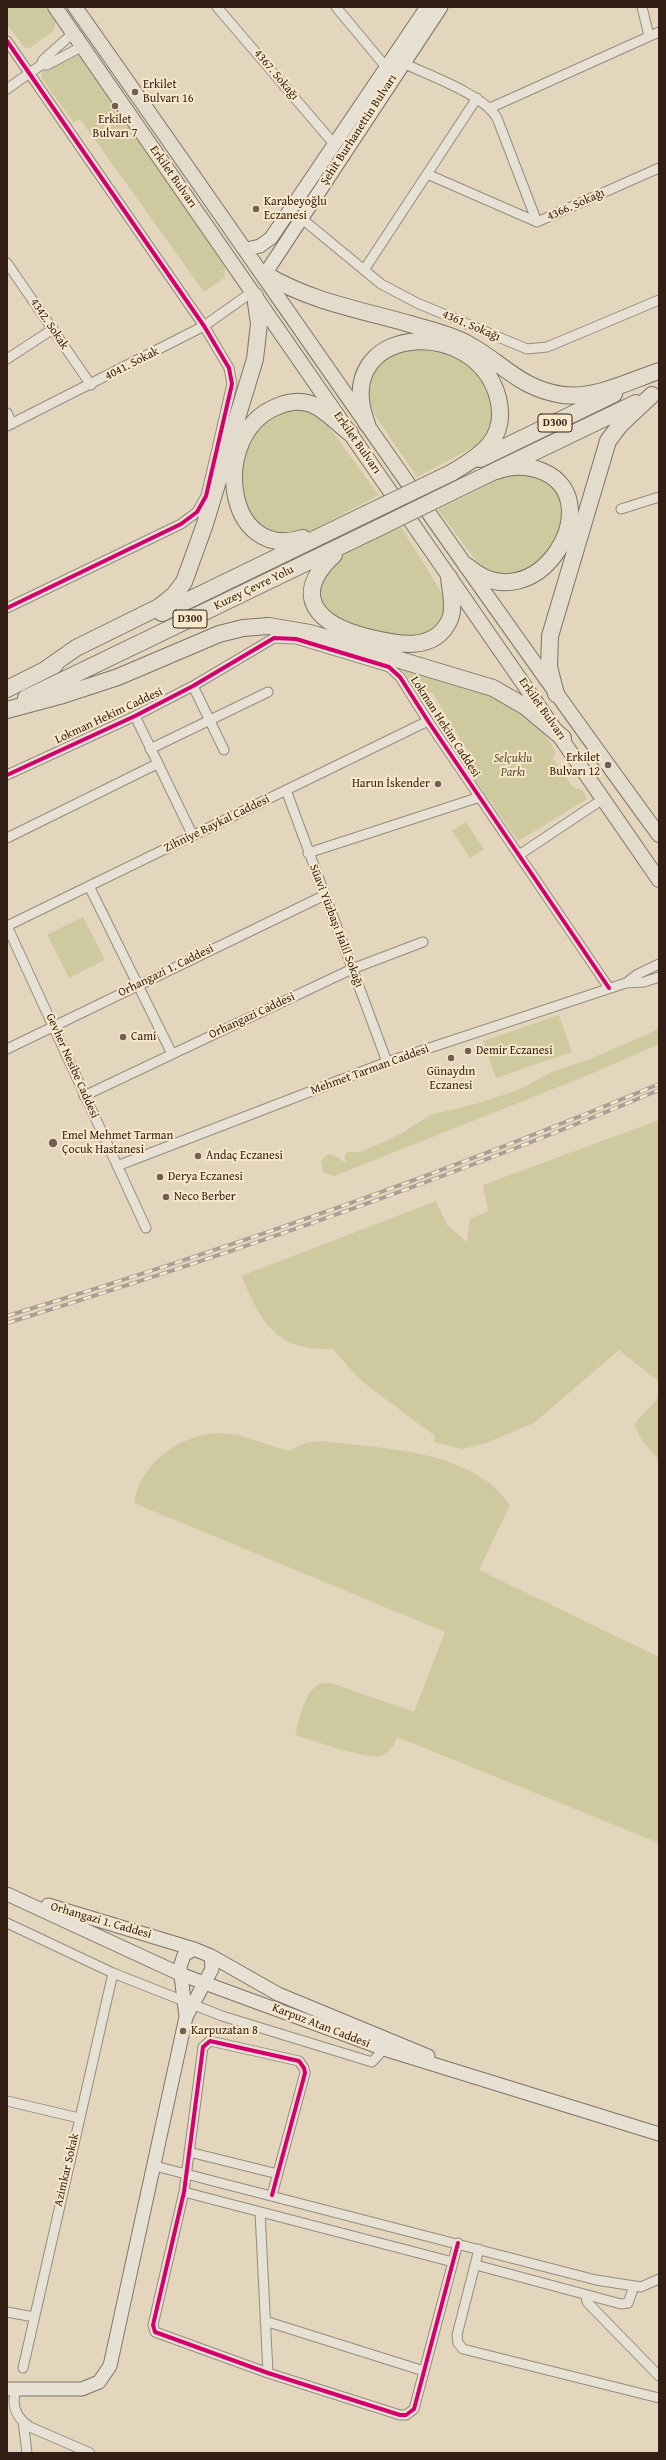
<!DOCTYPE html>
<html>
<head>
<meta charset="utf-8">
<style>
	body { margin:0 }
	#map { position:relative; width:666px; height:2460px; overflow:hidden; background:#e3d6bc; font-family:"Gentium Book Plus",serif }
	canvas { display:block }
	.frame { position:absolute; inset:0; border:8px solid #331e16; pointer-events:none }
</style>
</head>
<body>
<div id="map">
<canvas width="666" height="2460"></canvas>
<div class="frame"></div>
</div>
<script>
const context = document.querySelector('canvas').getContext('2d');
context.lineJoin = 'round';
function fill(path, color) { context.fillStyle = color; context.fill(path, 'evenodd'); }
function stroke(path, color, width, dash) { context.strokeStyle = color; context.lineWidth = width; context.lineCap = dash ? 'butt' : 'round'; context.setLineDash(dash || []); context.stroke(path); }
function write(font, color, halo, rows, align = 'center') {
  context.font = font + ' "Gentium Book Plus",serif'; context.lineWidth = 4; context.setLineDash([]); context.textBaseline = 'middle'; context.strokeStyle = halo; context.fillStyle = color; for (const [text, x, y, turn = 0] of rows) {
    context.save(); context.translate(x, y); context.rotate((+turn || 0) * Math.PI / 180); context.textAlign = isNaN(turn) ? turn : align; if (halo) context.strokeText(text, 0, 0); context.fillText(text, 0, 0); context.restore();
  }
}
fill(new Path2D(`
	M7,7H45L56,22L53,31L30,48H25L7,25Z
	M68,53L77,55L82,59L225,267L224,278L204,292L80,119L74,123L42,79V68Z
	M438,347L479,371L496,414L485,441L417,477L372,411L365,383L387,353Z
	M308,409L323,419L379,495L305,534L292,537L260,530L239,494L247,440L280,410Z
	M534,473L559,492L564,522L545,559L510,578L482,569L438,510L509,474Z
	M401,527L446,600L442,625L416,640L340,624L318,598L323,569L347,552Z
	M401,668C431,676 464,682 493,692C510,698 551,736 556,753L553,758L558,767L564,770C570,783 566,785 582,790L587,799L518,841L464,764L474,757L463,744L432,692L422,696Z
	M466,822L484,849L470,858L452,831Z
	M83,917L105,960L69,978L47,935Z
	M559,1015L572,1052L496,1078L483,1041Z
	M659,1029V1044L591,1074L347,1171L334,1176L323,1172L321,1161C331,1147 337,1159 347,1163L344,1157L347,1152H360L377,1145L402,1133L430,1115L475,1104L518,1090L554,1071L590,1059Z
	M659,1120V1382L619,1350L534,1423L486,1443L462,1449L434,1442L435,1436L359,1379L333,1349C274,1351 263,1323 241,1276L436,1201L447,1225L467,1242L470,1219L488,1211L483,1185Z
	M659,1397V1459L642,1441L634,1424Z
	M218,1433L238,1435L288,1451L305,1443L322,1441C382,1449 472,1449 510,1505L479,1570L659,1657V1843L397,1737C394,1746 389,1754 379,1756C365,1759 312,1740 295,1735C301,1717 305,1679 331,1683L414,1712L445,1632L134,1503C140,1463 179,1435 218,1433Z`), '#cfc99f');
const street = new Path2D(`
	M217,7L334,144
	M336,7L386,67
	M642,7L649,36
	M7,41L204,326L229,368L232,384L206,496L197,512L181,524L7,608
	M403,63C428,75 483,94 497,118L537,222
	M41,65H47L83,46
	M7,89L41,65L43,60L73,33
	M490,108L659,32
	M427,174L537,222L659,168
	M301,218L381,284L417,303L527,349L547,347L659,300
	M7,263L91,385
	M364,270L477,98
	M7,359L53,329
	M7,413L12,424
	M7,426L204,326L252,292
	M621,509L659,497
	M193,686L224,750
	M135,716L193,836
	M150,749L268,692
	M7,775L135,716L193,686L274,638L296,639L389,667L400,677L428,721L609,988
	M286,790L387,1062
	M7,838L157,764
	M308,853L480,797
	M519,855L603,799
	M89,886L172,1054
	M7,926L428,721
	M7,926L146,1228
	M626,983L638,974L659,964
	M7,1049L325,895
	M84,1096L352,969L423,942
	M117,1166L387,1062L626,983L644,982L659,977
	M7,1923L113,1973L222,2016L372,2062L384,2049
	M7,2101L79,2118
	M189,2152L278,2174
	M155,2166L596,2280L641,2287L659,2279
	M184,2192L453,2262
	M272,2195L305,2073L304,2068L299,2061L210,2041L203,2047L184,2192L153,2325L155,2332L268,2373L400,2415H406L414,2409L458,2243
	M260,2212L268,2373
	M479,2249L457,2335L458,2343L463,2349L659,2398
	M476,2265L621,2304L628,2303L634,2286
	M586,2295L587,2302L659,2376
	M7,2312L34,2317
	M265,2321L424,2371
	M23,2368L113,1973
	M16,2389C11,2405 16,2418 30,2427L90,2453
	M23,2421L27,2453`);
const secondary = new Path2D(`
	M247,249L260,246L271,238L427,7
	M265,274L441,7
	M7,1894L180,1974L384,2049L659,2134
	M48,1905L194,1949L211,1956L278,1994L428,2056
	M186,2017L212,1969L211,1956
	M7,2389H82L99,2382L110,2366L186,2017L180,1967L184,1955L194,1949`);
const primary = new Path2D(`
	M55,7L659,880
	M75,7C270,283 459,562 659,835`);
const highway = new Path2D(`
	M265,274C309,301 361,310 410,324C430,330 450,334 468,344C503,363 520,389 563,395C595,399 629,381 659,371
	M367,424C329,325 476,313 498,398C508,438 482,455 451,473
	M480,459L614,394
	M466,485L636,403
	M303,538C224,563 210,434 276,407C286,402 300,400 311,404C325,409 339,425 350,433
	M334,555C289,597 319,625 367,637C395,644 435,654 450,619C455,607 450,590 449,577
	M467,566C535,626 611,502 544,472C528,465 512,465 496,471
	M162,613L366,514
	M46,669L76,648L159,607L174,595L184,582L205,524L255,359L259,324L255,296
	M7,689L55,665
	M556,694L549,667L550,636L608,441L620,425L652,395
	M26,698L372,531
	M7,710L63,695L118,677L219,634L243,628L269,626L310,633L493,688L526,707L563,738`);
stroke(street, '#958c7d', 11);
stroke(secondary, '#7d7366', 15);
stroke(primary, '#7d7366', 16);
stroke(highway, '#7d7366', 18);
stroke(street, '#e7e1d5', 9);
stroke(secondary, '#e7e1d5', 13);
stroke(primary, '#e3dccd', 14);
stroke(highway, '#e3dccd', 16);
const rail = new Path2D(`
	M7,1316C228,1249 446,1173 659,1084
	M7,1323C228,1255 446,1180 659,1090`);
stroke(rail, '#a7a096', 4);
stroke(rail, '#f7e8ca', 2.5, [8]);
const highwayBridge = new Path2D(`
	M366,514L451,473
	M372,531L466,485`);
stroke(highwayBridge, '#7d7366', 18, []);
stroke(highwayBridge, '#e3dccd', 16);
stroke(new Path2D(`
	M7,41L204,326L229,368L232,384L206,496L197,512L181,524L7,608
	M7,775L135,716L193,686L274,638L296,639L389,667L400,677L428,721L609,988
	M272,2195L305,2073L304,2068L299,2061L210,2041L203,2047L184,2192L153,2325L155,2332L268,2373L400,2415H406L414,2409L458,2243`), '#d6006c', 4);
for (const [x, y, r, color] of [
	[135,92,4,"#715e50"],
	[115,106,4,"#715e50"],
	[256,209,4,"#715e50"],
	[608,765,4,"#715e50"],
	[438,784,4,"#715e50"],
	[123,1037,4,"#715e50"],
	[468,1051,4,"#715e50"],
	[451,1058,4,"#715e50"],
	[53,1143,5,"#715e50"],
	[198,1156,4,"#715e50"],
	[160,1177,4,"#715e50"],
	[166,1197,4,"#715e50"],
	[183,2031,4,"#715e50"]
]) { const dot = new Path2D(); dot.arc(x, y, r, 0, 2 * Math.PI); context.fillStyle = color; context.fill(dot); stroke(dot, '#f7e8ca', 1.5); }
for (const [x, y, w] of [
	[555,423,34],
	[190,619,34]
]) { const box = new Path2D(); box.roundRect(x - w / 2, y - 9, w, 18, 3); context.fillStyle = '#f7e8ca'; context.fill(box); stroke(box, '#331e16', 1); }
write('bold 11px', '#331e16', null, [
	["D300",555,423],
	["D300",190,619]
]);
write('12px', '#331e16', '#f7e8ca', [
	["4367. Sokağı",276,75,50],
	["Şehit Burhanettin Bulvarı",359,130,-57],
	["Erkilet Bulvarı",173,177,55],
	["4366. Sokağı",576,205,-24],
	["4342. Sokak",49,324,56],
	["4361. Sokağı",471,326,23],
	["4041. Sokak",132,364,-27],
	["Erkilet Bulvarı",357,443,55],
	["Kuzey Çevre Yolu",254,588,-26],
	["Erkilet Bulvarı",542,709,55],
	["Lokman Hekim Caddesi",109,716,-25],
	["Lokman Hekim Caddesi",445,727,57],
	["Zihniye Baykal Caddesi",217,824,-26],
	["Süavi Yüzbaşı Halil Sokağı",336,926,69],
	["Orhangazi 1. Caddesi",166,971,-26],
	["Orhangazi Caddesi",252,1016,-25],
	["Gevher Nesibe Caddesi",72,1066,66],
	["Mehmet Tarman Caddesi",370,1070,-20],
	["Orhangazi 1. Caddesi",101,1921,16],
	["Karpuz Atan Caddesi",321,2026,21],
	["Azimkar Sokak",67,2170,-77]
]);
write('12px', '#331e16', '#f7e8ca', [
	["Erkilet",143,85],
	["Bulvarı 16",143,99],
	["Erkilet",115,120,"center"],
	["Bulvarı 7",115,134,"center"],
	["Karabeyoğlu",264,202],
	["Eczanesi",264,216],
	["Erkilet",600,758,"right"],
	["Bulvarı 12",600,772,"right"],
	["Harun İskender",430,784,"right"],
	["Cami",131,1037],
	["Demir Eczanesi",476,1051],
	["Günaydın",451,1072,"center"],
	["Eczanesi",451,1086,"center"],
	["Emel Mehmet Tarman",62,1136],
	["Çocuk Hastanesi",62,1150],
	["Andaç Eczanesi",206,1156],
	["Derya Eczanesi",168,1177],
	["Neco Berber",174,1197],
	["Karpuzatan 8",191,2031]
], 'left');
write('italic 12px', '#5d4e38', '#f7e8ca', [
	["Selçuklu",513,759],
	["Parkı",513,773]
]);
</script>
</body>
</html>
